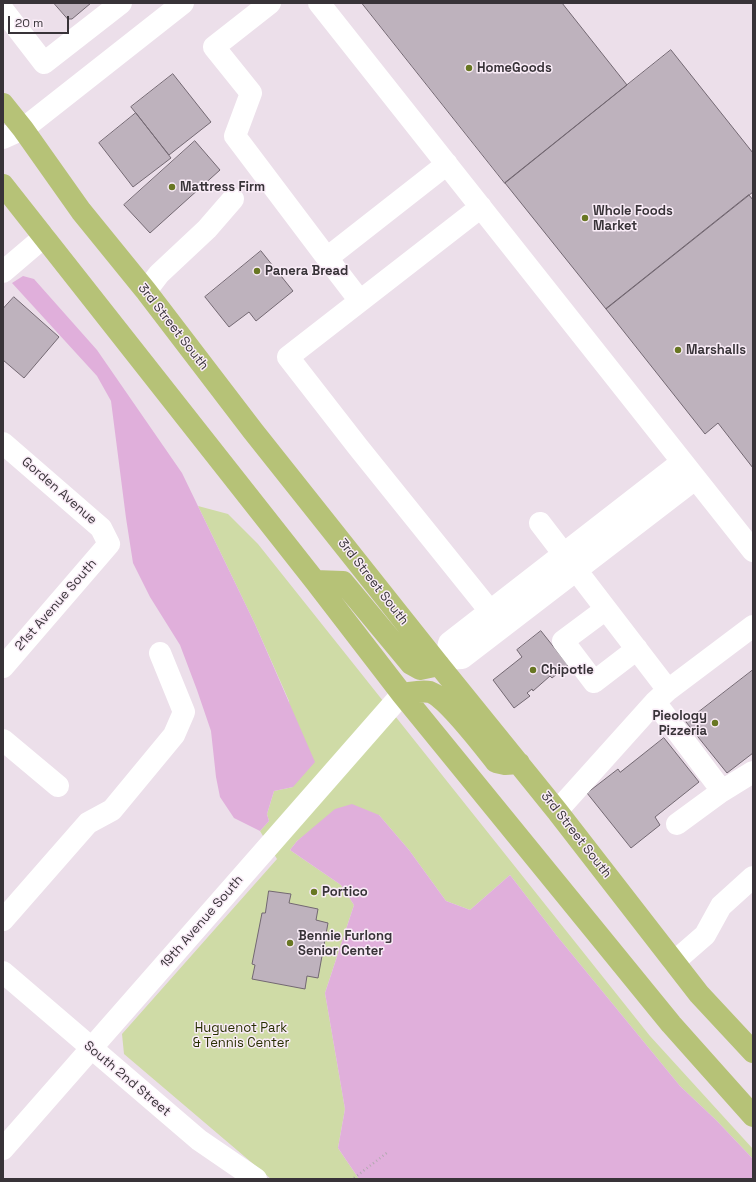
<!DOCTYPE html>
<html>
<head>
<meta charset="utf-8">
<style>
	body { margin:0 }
	#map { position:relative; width:756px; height:1182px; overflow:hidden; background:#ecdfea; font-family:"Space Grotesk",sans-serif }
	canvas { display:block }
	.frame { position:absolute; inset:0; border:4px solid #383338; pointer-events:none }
	.scale { position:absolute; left:8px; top:16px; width:61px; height:18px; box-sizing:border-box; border:2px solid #383338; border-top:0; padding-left:5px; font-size:12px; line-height:14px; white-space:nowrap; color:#383338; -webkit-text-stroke:3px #f9ecf7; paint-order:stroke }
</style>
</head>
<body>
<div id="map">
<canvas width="756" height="1182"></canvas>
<div class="frame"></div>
<div class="scale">20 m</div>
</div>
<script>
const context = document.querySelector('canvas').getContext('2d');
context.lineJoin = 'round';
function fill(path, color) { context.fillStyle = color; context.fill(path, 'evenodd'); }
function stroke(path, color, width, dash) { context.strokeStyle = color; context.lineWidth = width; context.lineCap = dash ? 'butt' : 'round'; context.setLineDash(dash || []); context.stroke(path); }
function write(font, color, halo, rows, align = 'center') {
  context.font = font + ' "Space Grotesk",sans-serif'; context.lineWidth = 3; context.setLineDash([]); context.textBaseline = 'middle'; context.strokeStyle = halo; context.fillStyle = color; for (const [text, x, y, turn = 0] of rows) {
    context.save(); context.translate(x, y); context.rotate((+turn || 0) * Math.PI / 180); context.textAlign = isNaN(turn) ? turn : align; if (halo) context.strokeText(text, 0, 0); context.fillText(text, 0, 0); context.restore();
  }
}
fill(new Path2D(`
	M198,506L228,514L258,544L650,1036L753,1149V1159L717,1121L680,1086L557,936L510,875L470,910L446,901L409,850L379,815L309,832L297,841L290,850L341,885L354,905L325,993L345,1109L338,1148L359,1179H271L124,1054L122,1034L277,859L260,831L269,821L267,814L274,791L293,787L289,701L255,624Z`), '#cfdba6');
fill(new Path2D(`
	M23,276L34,279L97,350L182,473L255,624L315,762L293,787L274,791L267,814L269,821L260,831L234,818L220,797L216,777L211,731L197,690L180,645L150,597L133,563L126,518L111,401L97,376L12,283Z
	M352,804L379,815L409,850L446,901L470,910L510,875L557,936L680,1086L717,1121L753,1159V1179H359L338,1148L345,1109L325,993L354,905L341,885L290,850L297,841L335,809Z`), '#e0afdb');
const building = new Path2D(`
	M54,3H91L72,19H68Z
	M362,3H562L627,85L505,183Z
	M671,50L753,153V192L606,309L505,183Z
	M173,74L211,122L169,155L131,107Z
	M136,113L171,158L133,187L99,143Z
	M195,141L220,170L150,233L124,205Z
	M749,195L753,200V468L718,423L705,434L606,309Z
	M261,251L293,291L256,321L249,312L229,327L205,297Z
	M14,297L59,337L24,378L3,360V309Z
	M541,631L568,665L552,678L550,676L533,691L532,689L527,693L530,696L514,708L493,680L522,657L517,650Z
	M753,670V753L727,773L686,722Z
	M664,738L699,782L655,817L660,825L631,848L587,793L618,769L620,772Z
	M269,891L291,894L289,903L318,909L316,920L328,923L318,978L307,976L305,989L252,979L255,965L252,964L262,913H265Z`);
fill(building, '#beb2bd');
stroke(building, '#736872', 1);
stroke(new Path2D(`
	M354,1178L388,1152`), '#b4a9b2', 2.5, [1, 3]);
stroke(new Path2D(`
	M270,3L214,47L251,93L235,136L327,258L447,164
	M319,3L753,551
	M3,10L44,63L121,3
	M3,138L23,129L183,3
	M481,207L288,357L358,447L490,611
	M327,258L360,301
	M3,272L44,237
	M146,291L159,274L207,229L233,199
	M3,443L101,528L109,544L3,667
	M540,523L668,690
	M606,609L563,641L594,682L637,649
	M446,659L449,643L682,462
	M439,665L446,659L462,658L695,479
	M655,702L722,791L677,824
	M3,740L58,786
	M722,791L753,772
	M557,811L655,702L668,690L753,626
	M3,920L88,823L112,810L174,735L184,712L160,653
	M674,962L705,935L721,906L753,877
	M3,972L199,1140L256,1179
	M3,1149L402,694`), '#fff', 22);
stroke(new Path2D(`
	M3,104L23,129L81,211L146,291L253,431L439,665L557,811L699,994L753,1052
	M3,185L315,581L402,694L671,1024L753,1116
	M315,581L343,582L411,664L420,669L439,665
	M402,694C411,693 421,690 430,692C447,698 483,746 496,762L505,764L519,763`), '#b6c277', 22);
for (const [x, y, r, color] of [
	[469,68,4,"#687723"],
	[172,187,4,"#687723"],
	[585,218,4,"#687723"],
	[257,271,4,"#687723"],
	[678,350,4,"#687723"],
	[533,670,4,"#687723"],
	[715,723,4,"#687723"],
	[314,892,4,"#687723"],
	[290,943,4,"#687723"]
]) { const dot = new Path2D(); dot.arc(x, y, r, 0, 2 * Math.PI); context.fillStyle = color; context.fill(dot); stroke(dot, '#f9ecf7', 1.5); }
write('bold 13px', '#383338', '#f9ecf7', [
	["HomeGoods",477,68],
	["Mattress Firm",180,187],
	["Whole Foods",593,211],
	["Market",593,226],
	["Panera Bread",265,271],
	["Marshalls",686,350],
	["Chipotle",541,670],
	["Pieology",707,716,"right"],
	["Pizzeria",707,731,"right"],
	["Portico",322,892],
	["Bennie Furlong",298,936],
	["Senior Center",298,951]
], 'left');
write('13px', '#383338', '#f9ecf7', [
	["3rd Street South",173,327,52],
	["Gorden Avenue",59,491,41],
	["3rd Street South",373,582,52],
	["21st Avenue South",56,605,-49],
	["3rd Street South",576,835,52],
	["19th Avenue South",202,922,-49],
	["South 2nd Street",127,1079,40]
]);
write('13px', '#282f01', '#f9ecf7', [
	["Huguenot Park",241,1028],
	["& Tennis Center",241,1043]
]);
</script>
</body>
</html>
